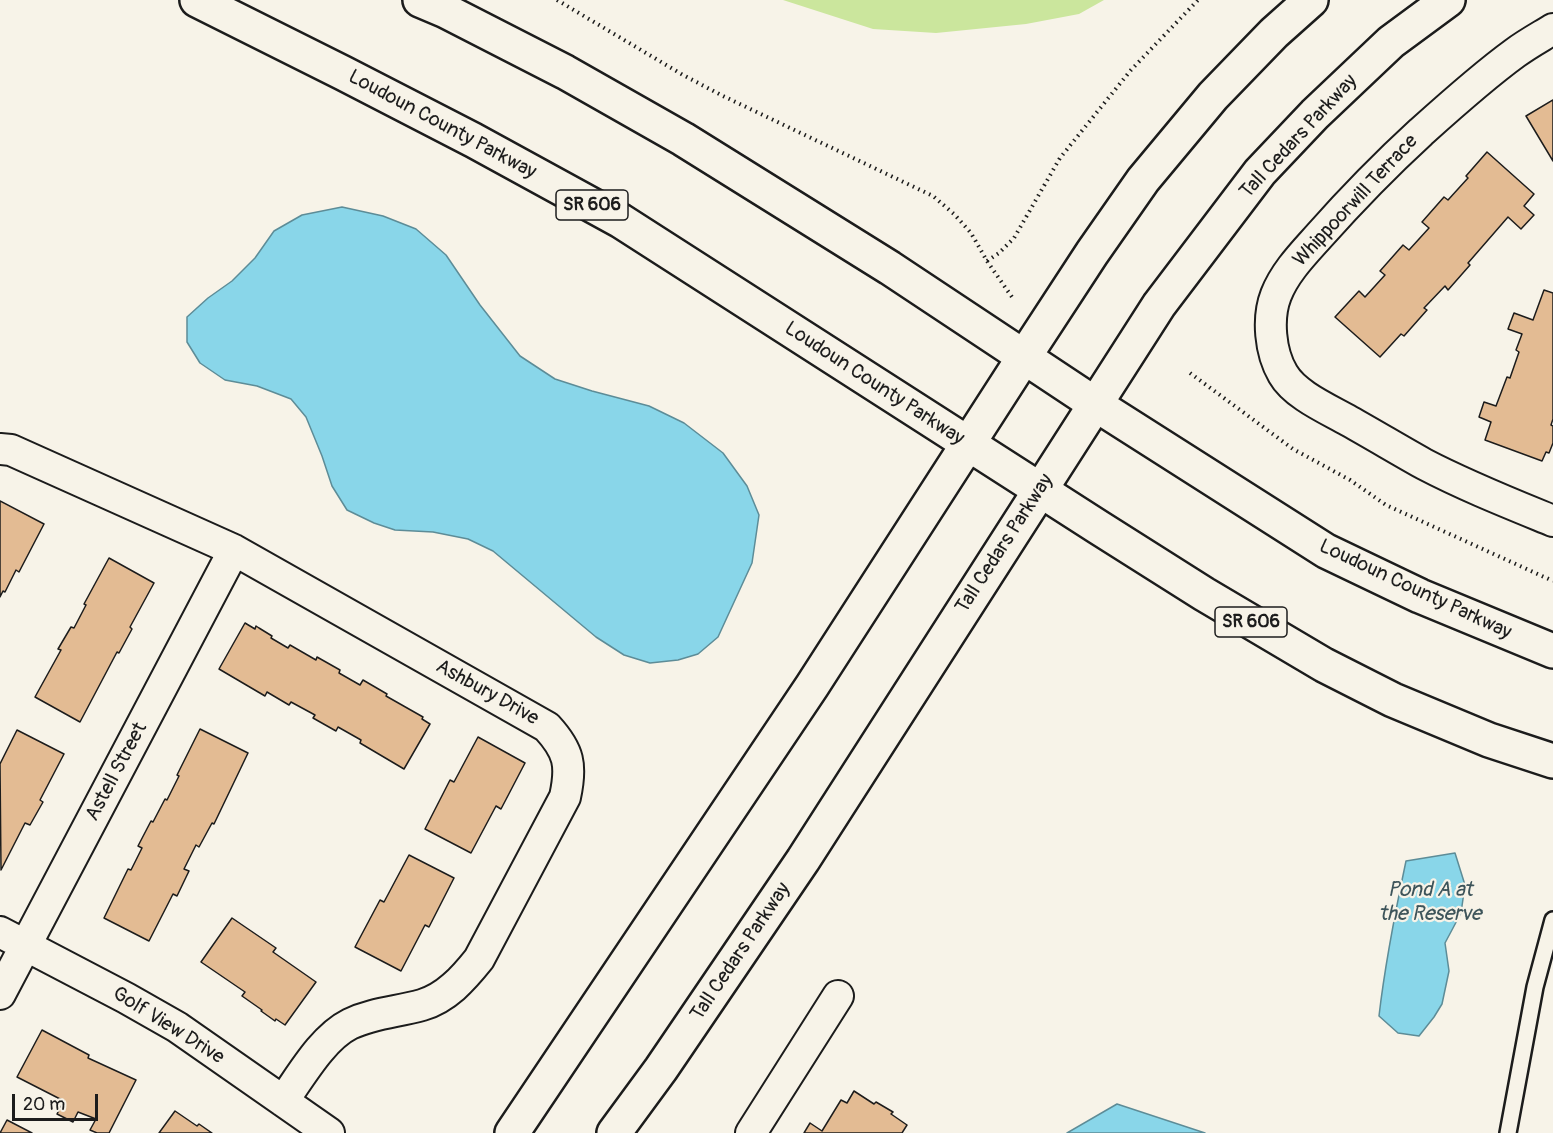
<!DOCTYPE html>
<html>
<head>
<meta charset="utf-8">
<style>
	body { margin:0 }
	#map { position:relative; width:1553px; height:1133px; overflow:hidden; background:#f7f3e8; font-family:Pangolin,sans-serif }
	canvas { display:block }
	.scale { position:absolute; left:12px; top:1094px; width:86px; height:27px; box-sizing:border-box; border:3px solid #1c1c1c; border-top:0; padding-left:8px; font-size:18px; line-height:21px; white-space:nowrap; color:#1c1c1c; -webkit-text-stroke:4px #f7f3e8; paint-order:stroke }
</style>
</head>
<body>
<div id="map">
<canvas width="1553" height="1133"></canvas>
<div class="scale">20 m</div>
</div>
<script>
const context = document.querySelector('canvas').getContext('2d');
context.lineJoin = 'round';
function fill(path, color) { context.fillStyle = color; context.fill(path, 'evenodd'); }
function stroke(path, color, width, dash) { context.strokeStyle = color; context.lineWidth = width; context.lineCap = dash ? 'butt' : 'round'; context.setLineDash(dash || []); context.stroke(path); }
function write(font, color, halo, rows, align = 'center') {
  context.font = font + ' Pangolin,sans-serif'; context.lineWidth = 4.5; context.setLineDash([]); context.textBaseline = 'middle'; context.strokeStyle = halo; context.fillStyle = color; for (const [text, x, y, turn = 0] of rows) {
    context.save(); context.translate(x, y); context.rotate((+turn || 0) * Math.PI / 180); context.textAlign = isNaN(turn) ? turn : align; if (halo) context.strokeText(text, 0, 0); context.fillText(text, 0, 0); context.restore();
  }
}
fill(new Path2D(`
	M783,0H1104L1079,14L1026,24L936,33L873,29Z`), '#cbe69d');
const water = new Path2D(`
	M342,207L383,216L416,229L446,255L480,305L520,356L555,379L592,391L649,406L684,423L723,453L747,486L759,515L752,563L718,637L698,654L678,660L650,663L624,655L596,637L493,551L468,539L433,532L395,530L374,523L347,510L332,486L322,456L306,417L291,399L257,386L225,380L200,363L187,342V317L208,298L232,281L255,258L274,231L302,215Z
	M1455,853L1465,885L1461,913L1445,943L1449,971L1442,1004L1434,1017L1419,1036L1398,1033L1379,1016C1385,964 1395,913 1406,861Z
	M1117,1104L1205,1133H1067Z`);
fill(water, '#89d6e9');
stroke(water, '#5d8c97', 1.5);
const building = new Path2D(`
	M1553,100V161L1526,116Z
	M1487,152L1534,194L1524,206L1534,215L1521,229L1508,217L1468,263L1470,265L1448,290L1445,286L1424,308L1427,310L1404,336L1401,334L1380,357L1335,317L1359,291L1365,297L1385,275L1380,271L1403,245L1409,250L1429,228L1422,222L1444,197L1448,200L1468,178L1466,176Z
	M1544,290L1553,293V419L1551,425L1553,426V443L1549,453L1546,452L1542,461L1485,440L1491,422L1479,417L1484,402L1496,406L1507,377L1510,378L1519,352L1516,350L1522,334L1508,329L1514,313L1533,320Z
	M0,501L44,524L19,572L16,570L5,592L3,591L0,597Z
	M109,558L154,583L130,627L132,629L119,653L117,652L80,722L35,697L61,650L58,649L71,627L74,628L86,605L84,604Z
	M245,623L255,629L256,626L259,628L272,636L271,638L288,648L290,645L316,660L317,657L340,670L339,673L360,685L363,680L387,694L386,696L423,717L422,719L430,724L404,769L360,743L361,740L338,727L336,731L313,718L315,715L291,702L289,705L267,692L265,696L219,669Z
	M200,729L248,753L214,824L212,823L199,847L196,845L184,869L189,871L177,896L173,894L149,941L104,918L128,869L131,870L142,848L138,846L151,821L153,822L165,799L167,800L179,776L177,775Z
	M17,730L64,754L40,800L43,802L30,825L25,823L1,870L0,764Z
	M478,737L525,763L501,809L496,806L471,853L425,829L450,780L454,782Z
	M409,855L454,878L429,927L425,925L401,971L355,947L380,900L384,902Z
	M232,918L276,948L273,952L316,982L285,1025L276,1019L275,1021L261,1011L262,1010L242,996L245,992L201,962Z
	M42,1030L89,1055L88,1058L136,1080L109,1133H97L90,1130L96,1119L78,1112L73,1122L57,1114L64,1101L17,1077Z
	M854,1091L874,1104L876,1102L893,1112L891,1114L907,1125L902,1133H804L810,1123L822,1131L841,1100L847,1103Z
	M175,1111L197,1126L199,1124L212,1133H159Z
	M7,1120L32,1133H0Z`);
fill(building, '#e3bb93');
stroke(building, '#1c1c1c', 1.5);
const lane = new Path2D(`
	M1508,1133L1535,987L1553,920`);
const street = new Path2D(`
	M1553,29C1540,37 1527,44 1515,53C1482,77 1451,105 1421,132C1385,165 1351,200 1319,236C1303,254 1285,272 1276,295C1267,318 1270,352 1283,374C1295,395 1328,409 1349,421C1374,435 1399,450 1424,464C1466,486 1509,503 1553,521
	M0,449L11,450L234,550L547,727C569,751 572,765 565,797L479,959C463,979 446,998 422,1005C397,1012 373,1013 350,1024C322,1038 301,1076 283,1101
	M0,932L126,998L177,1027L329,1133
	M0,994L234,550
	M751,1133L838,996`);
const secondary = new Path2D(`
	M512,1133L812,686L1024,357L1092,253L1143,180L1213,96L1274,33L1311,0
	M614,1133L661,1069L803,860L1159,305L1260,172L1315,114L1391,42L1448,0`);
const primary = new Path2D(`
	M197,0L343,73L473,140L621,221L1098,527L1204,594L1324,665L1393,700L1489,740L1553,761
	M420,0L446,11L565,72L683,139L890,268L1095,404L1326,551L1420,596L1553,651`);
stroke(lane, '#1c1c1c', 20);
stroke(street, '#1c1c1c', 34);
stroke(secondary, '#1c1c1c', 38);
stroke(primary, '#1c1c1c', 38);
stroke(new Path2D(`
	M557,0L683,75L723,96L933,196L954,214L971,233L987,261L1014,300
	M987,261L999,253L1014,238L1060,158L1131,70L1198,0
	M1190,373L1293,449L1350,480L1386,505L1553,581`), '#1c1c1c', 4, [1.5, 4.5]);
stroke(lane, '#f7f3e8', 15);
stroke(street, '#f7f3e8', 30);
stroke(secondary, '#f7f3e8', 33);
stroke(primary, '#f7f3e8', 33);
for (const [x, y, w] of [
	[592,205,72],
	[1251,622,72]
]) { const box = new Path2D(); box.roundRect(x - w / 2, y - 15, w, 30, 4.5); context.fillStyle = '#f7f3e8'; context.fill(box); stroke(box, '#1c1c1c', 1.5); }
write('bold 18px', '#1c1c1c', null, [
	["SR 606",592,205],
	["SR 606",1251,622]
]);
write('20px', '#1c1c1c', '#f7f3e8', [
	["Loudoun County Parkway",442,125,28],
	["Tall Cedars Parkway",1299,137,-47],
	["Whippoorwill Terrace",1356,201,-47],
	["Loudoun County Parkway",874,384,33],
	["Tall Cedars Parkway",1005,544,-57],
	["Loudoun County Parkway",1415,590,25],
	["Ashbury Drive",487,693,29],
	["Astell Street",117,772,-62],
	["Tall Cedars Parkway",741,952,-56],
	["Golf View Drive",168,1026,32]
]);
write('italic 21px', '#3d545a', '#f7f3e8', [
	["Pond A at",1430,891],
	["the Reserve",1430,915]
]);
</script>
</body>
</html>
